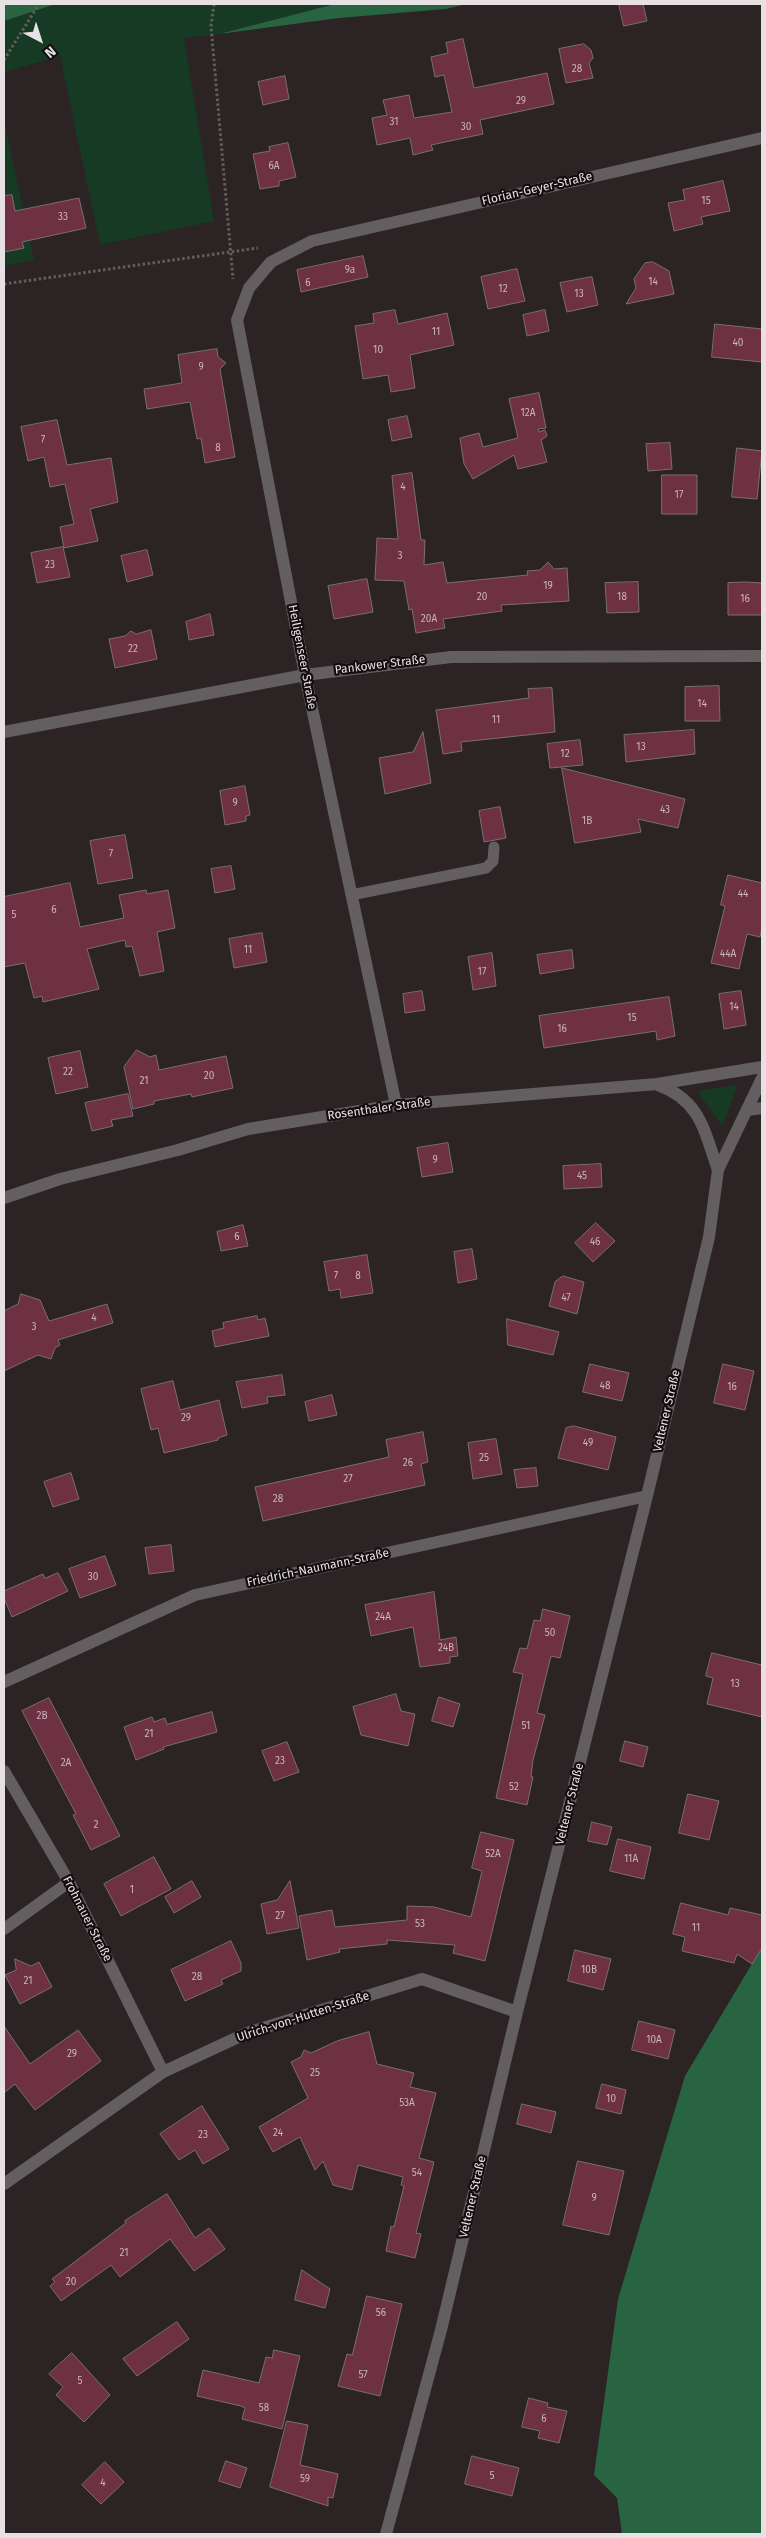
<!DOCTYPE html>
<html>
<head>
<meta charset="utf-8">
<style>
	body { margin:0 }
	#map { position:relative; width:766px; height:2538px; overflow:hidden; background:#2c2325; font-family:"Fira Sans",sans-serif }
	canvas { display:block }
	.frame { position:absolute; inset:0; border:5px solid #e8e1e3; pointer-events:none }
	.north { position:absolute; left:15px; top:15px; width:50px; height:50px; -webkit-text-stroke:4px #120d0e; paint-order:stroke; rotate:140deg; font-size:14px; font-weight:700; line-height:20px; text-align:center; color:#e8e1e3 }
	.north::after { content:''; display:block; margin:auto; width:18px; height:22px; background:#e8e1e3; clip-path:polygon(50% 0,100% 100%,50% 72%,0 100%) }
</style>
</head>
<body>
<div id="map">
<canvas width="766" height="2538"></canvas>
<div class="frame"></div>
<div class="north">N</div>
</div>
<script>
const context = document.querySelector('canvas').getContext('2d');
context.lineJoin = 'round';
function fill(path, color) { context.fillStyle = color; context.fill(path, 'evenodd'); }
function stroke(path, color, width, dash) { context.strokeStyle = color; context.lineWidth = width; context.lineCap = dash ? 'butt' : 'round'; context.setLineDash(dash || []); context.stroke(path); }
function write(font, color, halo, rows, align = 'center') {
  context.font = font + ' "Fira Sans",sans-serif'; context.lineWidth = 4.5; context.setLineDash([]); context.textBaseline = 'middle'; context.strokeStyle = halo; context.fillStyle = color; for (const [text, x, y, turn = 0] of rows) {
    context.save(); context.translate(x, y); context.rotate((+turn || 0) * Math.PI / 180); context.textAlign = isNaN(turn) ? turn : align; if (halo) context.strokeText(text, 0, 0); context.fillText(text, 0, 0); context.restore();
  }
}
fill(new Path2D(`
	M56,4H335L219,34L184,38L214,221L100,245L60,56L4,72V21Z
	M4,120L34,260L4,266Z
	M738,1085L722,1126L697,1091Z`), '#173a25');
fill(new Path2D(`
	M4,4H56L4,21Z
	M335,4H467L446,9L339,18L219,34Z
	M762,1947V2534H622L617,2498L594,2475L618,2299L685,2076Z`), '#286441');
const building = new Path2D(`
	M619,4H643L647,21L624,26Z
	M463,39L474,88L547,73L554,104L480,120L483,134L431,145L433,150L413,155L410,138L377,145L372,118L387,115L383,100L409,95L414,118L452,112L444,75L435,77L431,57L448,53L446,43Z
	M584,44L591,50L593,58L589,63L593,78L566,83L559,49Z
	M285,76L289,99L263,105L258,82Z
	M288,143L296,177L279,181V186L260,189L253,154L270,151L269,147Z
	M723,181L730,211L701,217L703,224L674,231L668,203L685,200L683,190Z
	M12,195L15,211L79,198L86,228L22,242L24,248L4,252V196Z
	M363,256L368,277L301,292L297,270Z
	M653,262L669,271L674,294L626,304L636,288L634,279L645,263Z
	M517,269L525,301L488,309L481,277Z
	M592,277L598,305L567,312L560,283Z
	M395,310L398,324L447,313L454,345L410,355L415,388L391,392L388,375L363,379L355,326L374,323L373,314Z
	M545,310L549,331L527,336L523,315Z
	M715,324L762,329V362L712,357Z
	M217,349L218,357L226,363L220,369L235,457L205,463L201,438L197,439L190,402L147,409L144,389L182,383L178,355Z
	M539,393L546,428L538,429L539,432L545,430L547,436L541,440L547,462L518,469L514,455L473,479L464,464L460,438L479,433L483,447L518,438L509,399Z
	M407,416L412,437L392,441L388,420Z
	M57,420L67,465L111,458L118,502L90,509L98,541L64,548L60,527L74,524L65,484L50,487L44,457L28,461L21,427Z
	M670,443L672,469L648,471L646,444Z
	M737,448L762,451L757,499L732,497Z
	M412,473L421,540H425L424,565L443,562L447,583L528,575L527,571L540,570L548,562L554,569L567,568L569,601L501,605L502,611L443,619L445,628L416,633L412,609L409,610L404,581L375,580L377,538L398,539L392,476Z
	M662,475H697V514H662Z
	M63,547L70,577L37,583L31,553Z
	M147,550L153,575L127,582L121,556Z
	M367,579L373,612L334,619L328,586Z
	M638,582L639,612L607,613L605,583Z
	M746,582L762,583V615H728V583Z
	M210,614L214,635L189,640L186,622Z
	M151,630L157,659L115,668L109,639L125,636L131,631L136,634Z
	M719,686L720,721H685V687Z
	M552,688L555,732L461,742L462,751L443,754L436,710L529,698L528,689Z
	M694,730L695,754L626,762L624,735Z
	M423,732L431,783L385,794L379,758L413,752Z
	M580,740L583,765L550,768L547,744Z
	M562,768L685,799L678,828L638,819L641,832L575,843Z
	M245,786L250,815L246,816V821L225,825L220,791Z
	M500,807L506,838L484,842L479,811Z
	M125,835L133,878L98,884L90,841Z
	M231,866L235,889L215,893L211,869Z
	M728,875L762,883V927L760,937L747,934L739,969L711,963L725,906L721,905Z
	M70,883L80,927L124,918L119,895L146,890L147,894L168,890L175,928L157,932L164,971L140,976L132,946L126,947L125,940L87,949L99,989L43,1002L42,996L34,998L25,963L4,967V897Z
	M262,933L267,962L234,968L229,939Z
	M572,950L574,968L540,974L537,955Z
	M492,953L496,986L473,990L468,957Z
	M422,991L425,1010L405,1013L403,994Z
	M741,991L746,1025L724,1029L719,994Z
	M669,997L675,1036L657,1040L656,1031L544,1048L539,1016Z
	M137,1050L150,1057L156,1055L159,1070L226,1056L233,1088L192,1097L191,1094L154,1101V1104L133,1109L124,1067Z
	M80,1051L88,1087L56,1094L48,1058Z
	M128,1094L133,1116L111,1120L113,1126L92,1131L85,1103Z
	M448,1143L453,1172L422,1177L417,1148Z
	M601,1164L602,1187L564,1189L563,1166Z
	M596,1223L615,1241L593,1262L575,1243Z
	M243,1225L248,1246L221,1251L217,1232Z
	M472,1249L477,1279L458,1283L454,1252Z
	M367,1255L373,1293L341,1298L340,1289L329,1291L324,1262Z
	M563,1276L584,1282L577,1314L549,1306L555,1282Z
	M21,1294L40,1300L49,1321L107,1304L113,1323L58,1340L60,1345L55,1348L51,1359L38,1355L4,1371V1311L18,1304Z
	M257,1316L258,1320L265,1318L269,1336L215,1347L212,1331L224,1328L223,1323Z
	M507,1319L559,1332L553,1355L508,1345Z
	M590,1364L629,1373L622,1401L583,1392Z
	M723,1364L754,1371L745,1410L714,1403Z
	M282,1375L285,1395L267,1397L268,1403L242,1408L236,1382Z
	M173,1381L180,1410L219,1400L227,1435L218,1438V1440L164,1453L158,1428L151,1430L141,1389Z
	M332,1395L337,1415L309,1421L305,1402Z
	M574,1426L616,1437L608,1470L558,1458L566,1428Z
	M423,1432L428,1462L421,1464L425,1485L263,1521L255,1487L389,1457L386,1440Z
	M496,1439L502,1474L473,1479L468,1443Z
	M536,1468L538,1486L517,1488L514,1470Z
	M71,1473L79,1499L53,1507L44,1482Z
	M171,1545L174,1571L149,1574L145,1548Z
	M105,1556L116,1585L80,1598L69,1569Z
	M58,1573L68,1591L12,1617L4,1598V1591L43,1574L45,1578Z
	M434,1592L440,1640L456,1637L458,1656L450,1657V1663L420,1667L413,1627L371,1636L365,1605Z
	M543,1609L570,1616L560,1658L551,1656L537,1713L545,1715L533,1760L531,1777H533L527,1805L496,1798L523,1674L513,1672L520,1648L527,1649L534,1620L540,1621Z
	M712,1653L762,1665V1717L707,1704L713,1678L706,1676Z
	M396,1694L401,1711L415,1714L408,1746L361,1735L353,1707Z
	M439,1697L460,1704L453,1727L432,1721Z
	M49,1698L120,1836L91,1850L73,1815L76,1814L22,1711Z
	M212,1712L217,1732L163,1747L164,1749L136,1760L124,1727L152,1717L154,1722L165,1718L167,1724Z
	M625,1741L648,1747L643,1767L620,1761Z
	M287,1742L299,1772L274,1781L262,1751Z
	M688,1794L719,1801L709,1840L679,1833Z
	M592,1822L612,1827L607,1845L588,1841Z
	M481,1832L514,1840L485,1961L453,1953L455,1945L387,1940V1944L339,1949L340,1952L307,1960L299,1916L332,1910L335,1927L407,1920V1906L434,1907L471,1917L482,1871L472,1868Z
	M618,1839L651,1847L644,1879L610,1871Z
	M154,1857L171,1889L121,1916L104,1884Z
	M192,1881L201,1897L174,1913L165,1897Z
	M290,1881L299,1928L267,1934L261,1904L277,1900Z
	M681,1903L728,1915L730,1908L762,1915V1948L752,1964L737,1954L734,1963L682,1951L685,1937L673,1934Z
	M231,1941L241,1963V1971L221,1980L223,1984L185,2001L171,1970Z
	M575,1950L611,1959L603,1990L568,1981Z
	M15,1959L31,1966L39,1962L52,1987L20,2004L5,1975L16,1970Z
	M639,2021L675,2030L668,2059L632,2050Z
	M4,2026L30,2064L78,2030L101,2061L35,2110L15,2084L4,2093Z
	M369,2032L377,2064L414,2073L410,2087L436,2093L419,2158L434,2162L416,2233L421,2234L415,2258L386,2251L391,2226L394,2227L404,2186L401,2185L403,2177L358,2165L352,2190L333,2185L323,2161L315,2170L300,2137L273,2152L259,2127L308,2098L291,2062L301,2057L304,2050L311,2053L337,2041Z
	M602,2084L626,2090L621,2114L596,2108Z
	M522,2104L556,2112L551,2133L517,2124Z
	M202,2106L229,2149L203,2164L195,2150L179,2160L160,2134Z
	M578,2161L624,2171L609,2235L563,2225Z
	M167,2194L195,2238L209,2228L225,2249L194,2271L170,2239L120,2277L111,2265L61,2301L50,2286L55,2282L52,2279L126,2223L125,2221Z
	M302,2270L330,2289L325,2308L295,2300Z
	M367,2296L402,2304L380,2396L338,2386L347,2354L352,2355Z
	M177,2322L189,2339L137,2376L123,2359Z
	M274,2350L300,2356L282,2429L242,2419L245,2408L241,2406L197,2396L203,2370L259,2383L266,2357L272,2358Z
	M72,2353L110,2395L84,2422L56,2395L63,2387L49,2374Z
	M529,2398L548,2403L547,2407L567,2411L559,2443L538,2438L540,2431L522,2427Z
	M287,2421L308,2425L300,2465L338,2474L333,2498L328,2497V2506L270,2487Z
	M472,2456L519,2468L512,2496L465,2484Z
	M226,2461L247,2468L240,2488L219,2481Z
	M105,2462L124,2482L101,2504L82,2485Z`);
fill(building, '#6d3143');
stroke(building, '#7a6e71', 1);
stroke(new Path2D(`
	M214,4L211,26L233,279
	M4,60L39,4
	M4,284L258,248`), '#655c5e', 3, [2.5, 2.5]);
stroke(new Path2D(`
	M351,895L486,868L493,861L494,847`), '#635e5f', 11);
stroke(new Path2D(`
	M4,732L305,675L451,657L762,656
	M658,1085C700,1100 704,1130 718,1170
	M396,1105L305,675L237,320L249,288L271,262L312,241L762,138
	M747,1110L762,1108
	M4,1198L60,1179L178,1150L248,1129L396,1105L657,1084L762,1067
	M4,1682L195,1595L647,1496
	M4,1771L69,1882L163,2072
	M4,1929L69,1882
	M4,2184L163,2072L247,2033L422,1979L517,2012
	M386,2534L441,2330L517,2012L647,1496L709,1237L718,1170L762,1078`), '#635e5f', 12);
write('10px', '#c9b5bb', null, [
	["28",577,69],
	["29",521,101],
	["31",394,122],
	["30",466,127],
	["6A",274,166],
	["15",706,201],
	["33",63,217],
	["9a",350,270],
	["14",653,282],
	["6",308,283],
	["12",503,289],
	["13",579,294],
	["11",436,332],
	["40",738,343],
	["10",378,350],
	["9",201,367],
	["12A",528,413],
	["7",43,440],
	["8",218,448],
	["4",403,487],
	["17",679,495],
	["3",400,556],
	["23",50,565],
	["19",548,586],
	["20",482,597],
	["18",622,597],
	["16",745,599],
	["20A",429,619],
	["22",133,649],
	["14",702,704],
	["11",496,720],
	["13",641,747],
	["12",565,754],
	["9",235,803],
	["43",665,810],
	["1B",587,821],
	["7",111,854],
	["44",743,894],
	["6",54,910],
	["5",14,915],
	["11",248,950],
	["44A",728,954],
	["17",482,972],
	["14",734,1007],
	["15",632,1018],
	["16",562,1029],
	["22",68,1072],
	["20",209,1076],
	["21",144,1081],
	["9",435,1160],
	["45",582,1176],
	["6",237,1237],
	["46",595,1242],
	["7",336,1276],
	["8",358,1276],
	["47",566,1298],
	["4",94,1318],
	["3",34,1327],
	["48",605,1386],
	["16",732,1387],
	["29",186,1418],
	["49",588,1443],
	["25",484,1458],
	["26",408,1463],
	["27",348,1479],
	["28",278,1499],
	["30",93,1577],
	["24A",383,1617],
	["50",550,1633],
	["24B",446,1648],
	["13",735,1684],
	["2B",42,1716],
	["51",526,1726],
	["21",149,1734],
	["23",280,1761],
	["2A",66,1763],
	["52",514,1787],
	["2",96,1825],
	["52A",493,1854],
	["11A",631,1859],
	["1",132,1890],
	["27",280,1916],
	["53",420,1924],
	["11",696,1928],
	["10B",589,1970],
	["28",197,1977],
	["21",28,1981],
	["10A",654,2040],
	["29",72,2054],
	["25",315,2073],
	["10",611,2099],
	["53A",407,2103],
	["24",278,2133],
	["23",203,2135],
	["54",417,2173],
	["9",594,2198],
	["21",124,2253],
	["20",71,2282],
	["56",381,2313],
	["57",363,2375],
	["5",80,2381],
	["58",264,2408],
	["6",544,2419],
	["5",492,2476],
	["59",305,2479],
	["4",103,2483]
]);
write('12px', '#e8e1e3', '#120d0e', [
	["Florian-Geyer-Straße",537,189,-13],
	["Heiligenseer Straße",302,657,79],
	["Pankower Straße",380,665,-7],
	["Rosenthaler Straße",379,1109,-8],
	["Veltener Straße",667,1411,-77],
	["Friedrich-Naumann-Straße",318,1568,-12],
	["Veltener Straße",570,1804,-76],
	["Frohnauer Straße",87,1919,63],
	["Ulrich-von-Hutten-Straße",303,2017,-18],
	["Veltener Straße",473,2197,-77]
]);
</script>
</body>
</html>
